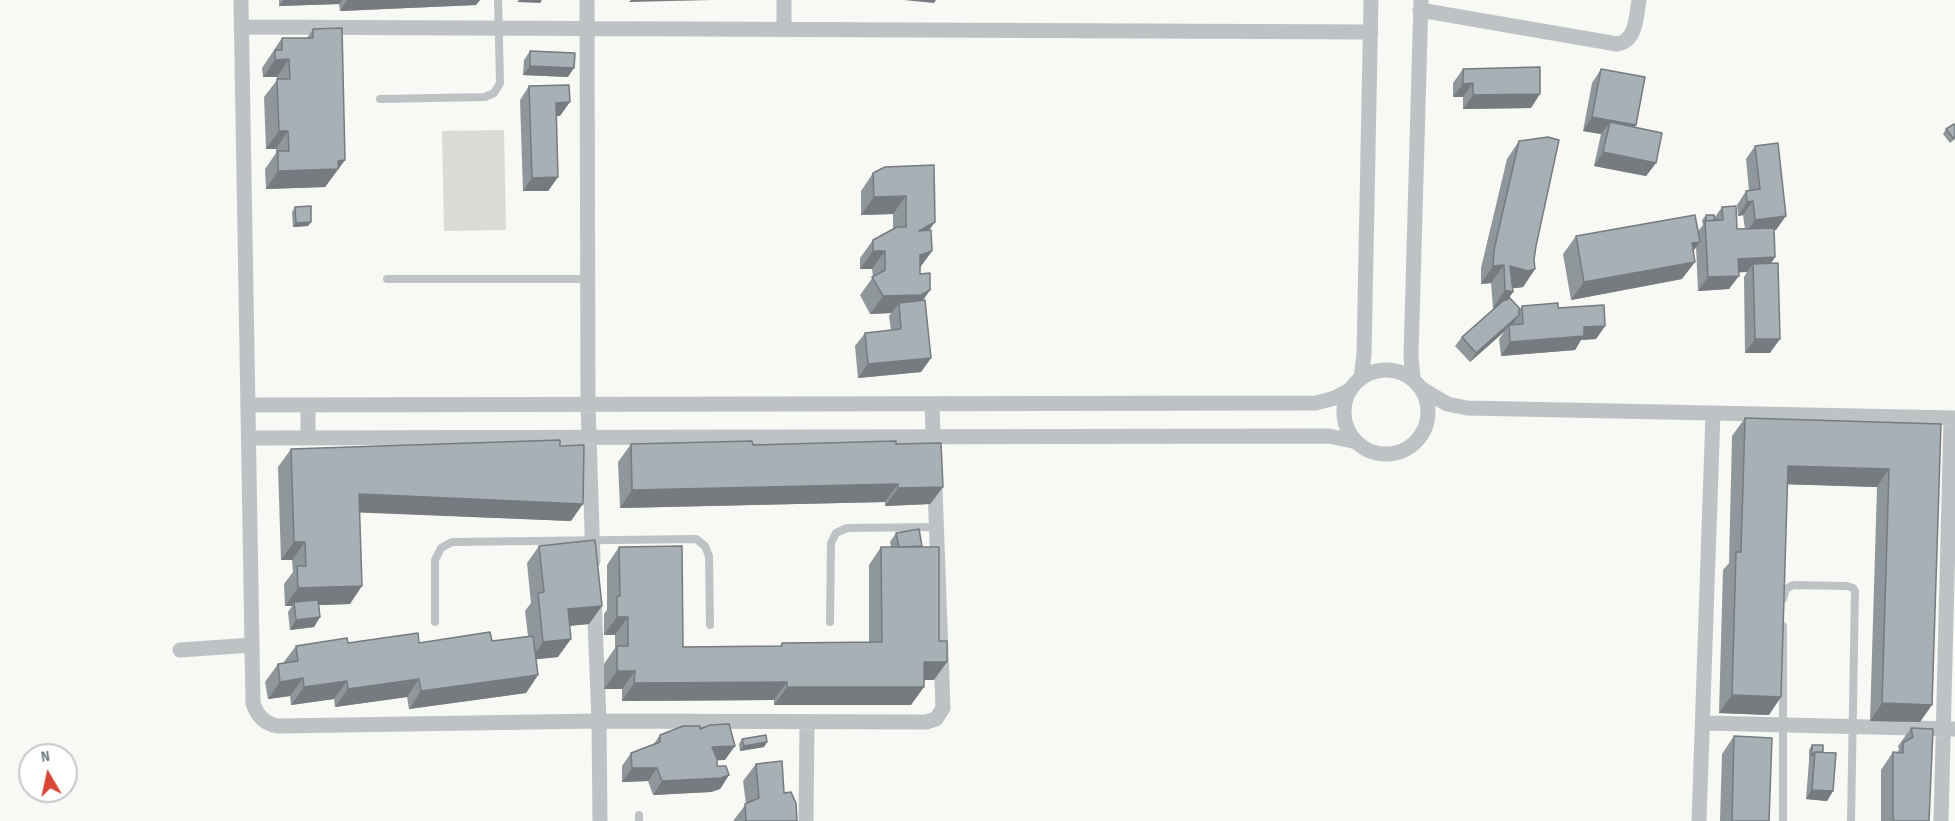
<!DOCTYPE html>
<html>
<head>
<meta charset="utf-8">
<style>
	body { margin:0 }
	#map { position:relative; width:1955px; height:821px; overflow:hidden; background:#f8f8f5; font-family:"Sofia Sans Condensed",sans-serif }
	canvas { display:block }
	.north { position:absolute; left:18px; top:743px; width:60px; height:60px; box-sizing:border-box; background:#fff; border:2px solid #c1c9cb; border-radius:50%; rotate:351deg; font-size:16px; font-weight:700; line-height:24px; text-align:center; color:#65777e }
	.north::after { content:''; display:block; margin:auto; width:21px; height:27px; background:#d74637; clip-path:polygon(50% 0,100% 100%,50% 72%,0 100%) }
</style>
</head>
<body>
<div id="map">
<canvas width="1955" height="821"></canvas>
<div class="north">N</div>
</div>
<script>
const context = document.querySelector('canvas').getContext('2d');
context.lineJoin = 'round';
function fill(path, color) { context.fillStyle = color; context.fill(path, 'evenodd'); }
function stroke(path, color, width, dash) { context.strokeStyle = color; context.lineWidth = width; context.lineCap = dash ? 'butt' : 'round'; context.setLineDash(dash || []); context.stroke(path); }
fill(new Path2D(`
	M504,130L506,230L444,231L442,131Z`), '#d9dcd5');
stroke(new Path2D(`
	M380,99L485,97L494,93L500,83L498,0
	M387,279H588
	M1783,599L1786,589L1793,585L1847,586L1853,588L1855,591L1851,821
	M435,622V560L441,548L452,542L696,539L705,546L709,556L710,625
	M830,622L831,543L836,533L847,528L937,527
	M639,815V821
	M1783,821V626`), '#bdc3c5', 8);
stroke(new Path2D(`
	M241,0L253,703C257,716 265,724 278,726L599,721L926,722L936,719L943,708L932,405
	M587,0L588,406L593,561
	M1420,10L1617,44C1637,41 1636,16 1639,0
	M241,27L1371,32
	M784,30V0
	M1344 412a42 42 0 1 1 84 0a42 42 0 1 1-84 0Z
	M1361,378L1364,354L1371,0
	M1413,379L1411,356L1421,0
	M1422,389L1447,404L1467,408L1955,418
	M248,405L1316,403L1335,398L1351,389
	M308,407V437
	M249,438L1329,436L1357,442
	M594,597L599,721L600,821
	M180,650L252,645
	M1703,723L1955,729
	M806,821L807,722
	M1699,821L1713,413
	M1941,821L1951,418`), '#bdc3c5', 15);
fill(new Path2D(`
	M279,0H480L476,5L340,11L339,4L279,6Z
	M313,29L345,160L325,187L266,189L265,169L276,153V149H266L264,97L277,80V77H263L262,68L282,38H307Z
	M530,51L568,77L523,75L524,60Z
	M1463,69L1531,108L1463,109V97H1453V83Z
	M1601,69L1656,163L1646,176L1594,166L1601,134L1583,131L1592,83Z
	M529,86L560,116H556L558,177L548,191H523L520,100Z
	M1955,125V139L1950,143L1943,134L1946,129Z
	M1519,141L1535,269L1523,287L1516,288H1513V292L1509,297L1520,309L1522,306L1558,308L1605,326L1596,339L1581,340L1575,350L1501,356L1499,339L1505,331L1470,362L1455,346L1462,337L1494,308H1493L1491,283L1481,284V268L1507,159Z
	M1755,146L1776,230H1774L1775,257L1771,263L1770,353H1745L1744,277L1747,272H1738L1729,289L1698,291L1696,246L1693,251L1682,279L1571,300L1563,254L1576,236L1698,231L1703,225L1702,220L1706,215L1715,217L1722,207L1737,229H1745L1743,215L1738,216L1737,205L1746,191H1749L1746,159Z
	M885,167L929,230L932,251L920,267V274L930,290L923,300L931,358L921,372L858,378L855,346L865,333L891,330L889,316L891,313L870,314L860,295L873,277L872,269H860V258L873,240L893,229V214L861,215V191L873,173Z
	M295,207L311,222L308,226L293,227L292,212Z
	M1745,418L1941,424L1920,722L1870,721L1877,487L1787,484L1769,715L1719,713L1723,570L1729,563L1732,436Z
	M631,444H896L943,487L930,504L885,506V502L620,508L618,462Z
	M560,446L571,521L360,512L350,604L319,605L320,617L314,627L290,630L288,612L292,606H285L284,584L293,572L292,560H281L278,467L291,449Z
	M896,533L934,680H924L911,705H774V700L622,701V689H604V664L615,648V635H604V614L607,610V565L619,547L683,647L780,646L782,643L869,642V565L881,547H891L890,542Z
	M539,546L589,624L570,626L558,657L536,659L538,675L526,693L409,709L407,697L335,707L334,699L291,705L290,696L268,699L265,682L278,664L283,663L296,646L348,643L492,641L528,636L525,611L531,603L527,563Z
	M1911,728L1929,821H1881V770L1893,752L1897,753L1899,749L1898,746Z
	M700,729L725,760H717V766L729,775L720,789L711,792L653,795L648,781L622,782V766L631,753L653,745L660,735Z
	M1734,736L1769,821H1720L1722,754Z
	M742,739L767,742L764,747L740,751L739,744Z
	M1812,745L1823,752L1833,791L1827,801L1806,799L1809,761V750Z
	M756,764L784,793L797,821H733L746,804L743,781Z`), '#90979b');
fill(new Path2D(`
	M284,0H342L339,4L279,6Z
	M347,0H480L476,5L340,11Z
	M519,0H542L540,3L517,2Z
	M631,0H712L629,2Z
	M904,0H936L934,3Z
	M289,59L277,77H263L275,60Z
	M530,66L574,68L568,77L523,75Z
	M1473,83L1463,97H1453L1463,84Z
	M1540,94L1531,108L1463,109L1473,95Z
	M570,102L560,116H546L556,103Z
	M1592,117L1636,125L1626,139L1610,122L1601,134L1583,131Z
	M279,131H288L276,149H266Z
	M1603,152L1656,163L1646,176L1594,166Z
	M345,160L325,187L266,189L278,171L338,161Z
	M558,177L548,191H523L532,178Z
	M906,196L893,214L861,215L874,197Z
	M1753,201L1743,215L1738,216L1747,202Z
	M1786,216L1776,230L1745,234L1755,220Z
	M311,222L308,226L293,227L296,223Z
	M935,222L922,240L919,231Z
	M1700,242L1687,260L1692,243Z
	M873,251H885L872,269H860Z
	M932,251L919,269L920,255Z
	M1775,257L1766,271L1753,264L1747,272L1728,273L1738,259Z
	M1695,262L1682,279L1571,300L1584,282Z
	M1504,265L1491,283L1481,284L1493,266Z
	M1510,266L1535,269L1523,287L1516,288L1505,286Z
	M1739,276L1729,289L1698,291L1708,277Z
	M930,290L918,307L899,303L891,313L870,314L883,296Z
	M1505,290L1513,292L1501,310L1493,308Z
	M1519,315L1513,324L1509,327V325L1505,331L1470,362L1476,353Z
	M1605,326L1596,339L1581,340L1575,350L1501,356L1510,342L1584,327Z
	M1755,339H1780L1770,353H1745Z
	M931,358L921,372L858,378L868,364Z
	M1788,466L1889,469L1877,487L1775,484Z
	M898,484L885,502L620,508L632,490Z
	M943,487L930,504L885,506L898,488Z
	M359,494L583,504L571,521L347,512Z
	M294,542H305L292,560H281Z
	M362,586L350,604L295,606L294,602L292,606H285L298,588Z
	M602,606L589,624L555,627L568,609Z
	M320,617L314,627L290,630L296,620Z
	M617,617H628L615,635H604Z
	M571,639L558,657L530,660L543,642Z
	M924,662H947L934,680H911Z
	M617,671H635L622,689H604Z
	M538,675L526,693L409,709L421,691Z
	M303,678L290,696L268,699L280,682Z
	M419,679L407,697L335,707L348,689Z
	M347,681L334,699L291,705L304,687Z
	M787,682L774,700L622,701L634,683Z
	M787,687H924L911,705H774Z
	M1732,695L1781,697L1769,715L1719,713Z
	M1882,703L1932,705L1920,722L1870,721Z
	M767,742L764,747L740,751L744,746Z
	M735,746L725,760L703,761L712,747Z
	M632,768H657L648,781L622,782Z
	M729,775L720,789L711,792L653,795L662,781Z
	M1812,790L1833,791L1827,801L1806,799Z`), '#757b7e');
const building = new Path2D(`
	M342,28L345,160L338,161V169L278,171V151H289L288,131H279L277,79H290L289,59L275,60V50H282V38H313V29Z
	M530,51L575,53L574,68L530,66Z
	M1540,67V94L1473,95V83L1463,84V69Z
	M1601,69L1645,77L1636,125L1592,117Z
	M569,85L570,102L556,103L558,177L532,178L529,86Z
	M1610,122L1662,133L1656,163L1603,152Z
	M1954,124L1955,125V137L1953,138L1946,129Z
	M1548,137L1559,140L1536,246L1534,260L1535,269L1528,271L1510,266L1513,292L1505,290L1504,265L1493,266L1494,250L1519,141Z
	M1778,143L1786,216L1755,220L1753,201L1747,202L1746,191L1760,189L1755,146Z
	M934,165L935,222L919,231L931,230L932,251L920,255V274L930,273V290L921,295L883,296L872,277L885,270V251H873V240L897,227H906V196L874,197L873,173L885,167Z
	M311,206V222L296,223L295,207Z
	M1736,206L1737,229L1774,228L1775,257L1738,259L1739,276L1708,277L1705,221L1723,220L1722,207Z
	M1695,215L1700,242L1692,243L1695,262L1584,282L1576,236Z
	M1706,215H1714L1715,220L1706,221Z
	M1778,263L1780,339H1755L1753,264Z
	M1509,297L1520,309L1519,310V315L1476,353L1462,337L1504,300H1507Z
	M925,300L931,358L868,364L865,333L901,329L899,303Z
	M1558,303V308L1604,305L1605,326L1584,327V336L1510,342L1509,325L1523,324L1522,306Z
	M1745,418L1941,424L1932,705L1882,703L1889,469L1788,466L1781,697L1732,695L1736,552H1741Z
	M560,440V446L584,445L583,504L359,494L362,586L298,588L297,566H306L305,542H294L291,449Z
	M752,441L753,445L896,441V444L941,443L943,487L898,488V484L632,490L631,444Z
	M919,529L922,546L899,547L896,533Z
	M595,540L602,606L568,609L571,639L543,642L538,593L544,592L539,546Z
	M682,546L683,647L782,646V643L882,642L881,547H939V641H947V662H924V687H787V682L634,683L635,671H617V646H628V617H617V596H620L619,547Z
	M318,600L320,617L296,620L294,602Z
	M490,632L492,641L533,636L538,675L421,691L419,679L348,689L347,681L304,687L303,678L280,682L278,664L298,661L296,646L347,638L348,643L418,633L419,643Z
	M729,724L735,746L712,747L717,759V766H726L729,775L721,778L662,781L657,768H632L631,753L660,742V735L683,726H700V729L710,725Z
	M1911,728L1933,729L1929,821H1895L1893,819V752L1903,753V743L1913,737Z
	M766,735L767,742L744,746L742,739Z
	M1734,736L1772,738L1769,821H1732Z
	M1812,745H1823V752H1815L1812,756Z
	M1815,752L1836,753L1833,791L1812,790Z
	M782,761L784,793L791,792L796,803L797,821H746L745,804L759,798L756,764Z`);
fill(building, '#a7b0b4');
stroke(building, '#757b7e', 1.5);
</script>
</body>
</html>
